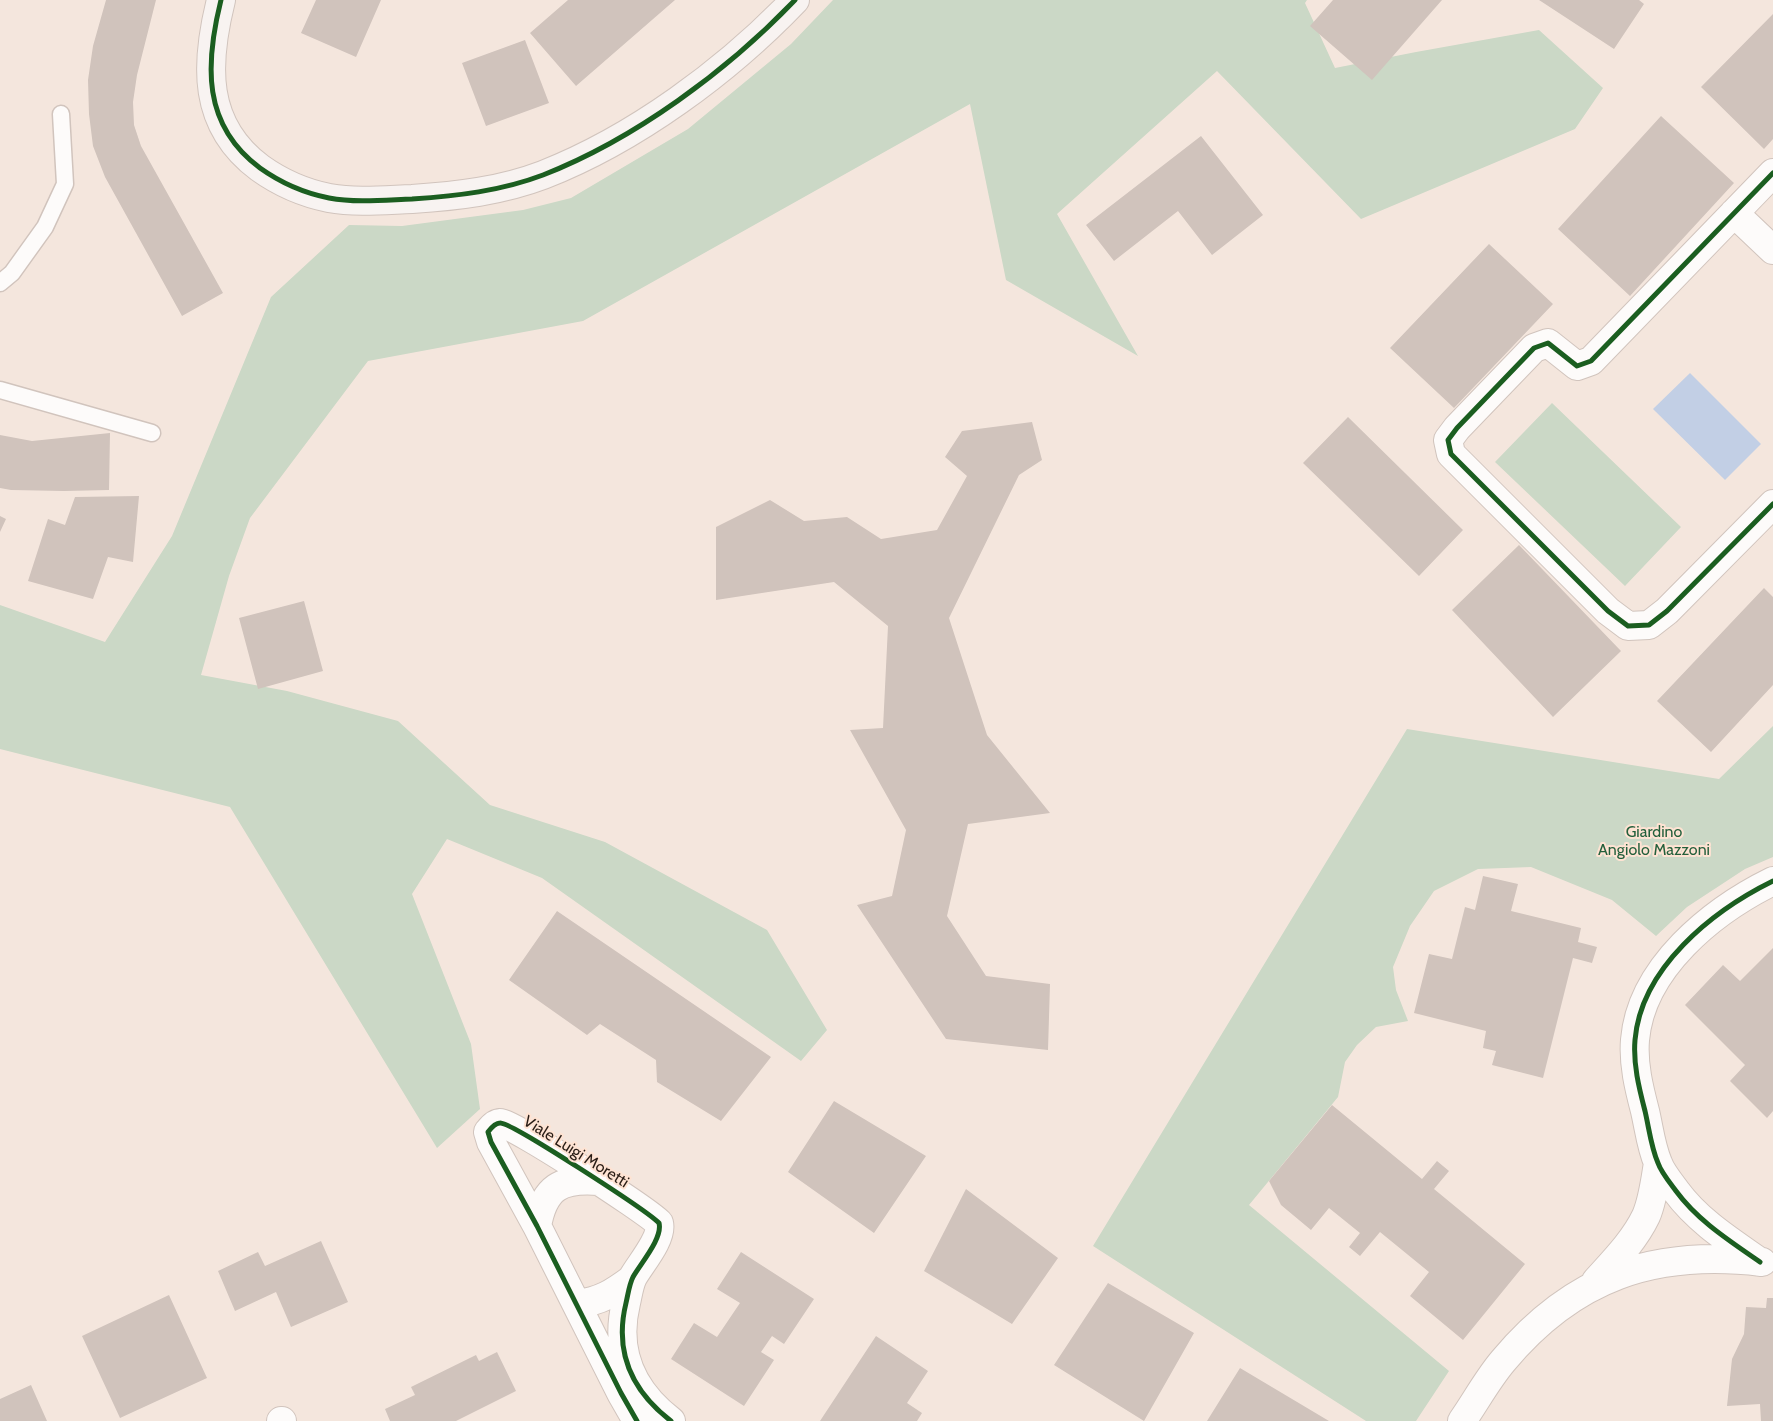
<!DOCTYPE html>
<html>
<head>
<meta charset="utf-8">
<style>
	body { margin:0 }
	canvas { display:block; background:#f4e6dd }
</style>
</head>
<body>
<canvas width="1773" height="1421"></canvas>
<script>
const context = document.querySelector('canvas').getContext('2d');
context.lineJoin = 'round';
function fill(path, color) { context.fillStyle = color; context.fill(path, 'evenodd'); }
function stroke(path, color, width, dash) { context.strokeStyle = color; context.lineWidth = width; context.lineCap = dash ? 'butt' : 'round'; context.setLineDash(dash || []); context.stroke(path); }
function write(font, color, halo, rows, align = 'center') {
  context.font = font + ' Cabin,sans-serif'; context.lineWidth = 4; context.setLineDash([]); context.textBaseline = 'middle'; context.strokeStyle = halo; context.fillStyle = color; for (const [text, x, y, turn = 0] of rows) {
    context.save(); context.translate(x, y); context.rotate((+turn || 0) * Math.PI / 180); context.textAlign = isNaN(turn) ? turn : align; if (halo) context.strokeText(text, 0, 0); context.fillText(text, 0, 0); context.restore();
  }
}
fill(new Path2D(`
	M833,0H1307L1305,3L1335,68L1416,52L1539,30L1603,88L1575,129L1361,219L1217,71L1057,214L1138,356L1006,280L970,104L583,321L368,361L250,518L229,576L201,675L287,691L398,721L490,805L605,842L767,930L827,1030L801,1061L542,878L447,839L412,894L471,1044L480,1109L437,1148L230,807L0,749V605L105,642L172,536L271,297L349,225L402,226L523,210L571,198L688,129L791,44Z
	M1552,403L1681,527L1625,586L1495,462Z
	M1773,726V857L1745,869L1687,907L1656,936L1612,900L1531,867L1478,869L1434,891L1410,926L1393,967L1396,990L1408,1021L1376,1027L1357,1045L1345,1062L1338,1097L1249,1205L1449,1371L1416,1421H1366L1093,1246L1407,729L1719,779Z`), '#cbd8c6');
fill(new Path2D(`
	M1690,373L1761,444L1725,480L1653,409Z`), '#c2cfe5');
fill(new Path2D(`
	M106,0H156L137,75L133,102L134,125L141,146L223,293L182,316L105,177L93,146L89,114L88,80L93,46Z
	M316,0H381L356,57L301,33Z
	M568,0H675L576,86L530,33Z
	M1333,0H1442L1372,80L1310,26Z
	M1539,0H1639L1644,4L1614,49Z
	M1773,14V139L1764,149L1701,87Z
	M525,40L549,103L486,126L462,63Z
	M1661,116L1734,183L1630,296L1558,229Z
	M1201,136L1263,215L1212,255L1178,211L1114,261L1086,225Z
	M1489,244L1553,304L1454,408L1390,348Z
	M1348,417L1463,530L1419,576L1303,463Z
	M1032,422L1042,460L1019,475L949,618L987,735L1050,813L968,824L947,916L986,976L1050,984L1048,1050L946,1039L857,905L892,896L906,830L850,730L883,728L888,626L834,582L716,600V527L770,500L804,521L847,517L881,539L937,530L967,476L945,457L962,431Z
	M110,433L109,490L64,491L11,490L0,488V435L32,441Z
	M139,496L133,562L108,557L93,599L28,581L48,519L65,525L75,497Z
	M0,516L6,519L0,532Z
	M1519,545L1621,651L1553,717L1452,610Z
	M1764,588L1773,597V685L1711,752L1657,701Z
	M304,601L323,671L258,689L239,618Z
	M1483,876L1518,884L1511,911L1581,928L1578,942L1597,947L1592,963L1573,958L1543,1078L1492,1065L1496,1051L1483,1048L1486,1031L1414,1013L1429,954L1452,959L1465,907L1475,910Z
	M557,911L771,1057L721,1121L657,1082L656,1060L600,1024L587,1035L509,980Z
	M1773,948V1111L1767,1118L1730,1081L1745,1065L1685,1005L1723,965L1740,981Z
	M834,1101L926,1156L874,1233L788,1172Z
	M1332,1105L1422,1179L1437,1161L1449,1171L1434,1189L1525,1264L1463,1340L1410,1296L1429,1272L1380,1232L1360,1256L1349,1247L1360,1233L1329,1208L1311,1230L1281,1205L1269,1181Z
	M966,1189L1058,1258L1012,1324L924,1271Z
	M321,1241L348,1302L291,1327L276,1292L235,1311L218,1271L258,1252L265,1266Z
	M741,1252L814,1299L784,1344L772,1336L761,1352L774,1360L744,1406L671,1359L694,1323L717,1337L740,1303L717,1289Z
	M1108,1283L1194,1333L1144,1421L1054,1365Z
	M169,1295L207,1378L120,1418L82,1336Z
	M1767,1298H1773V1421H1761L1760,1404L1727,1406L1732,1359L1744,1334L1746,1307L1766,1308Z
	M876,1336L928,1371L907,1403L922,1413L917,1421H820Z
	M497,1352L516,1391L456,1421H390L385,1409L415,1395L411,1387L476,1355L479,1361Z
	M1240,1368L1329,1421H1207Z
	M31,1385L47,1421H0V1399Z`), '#d0c3bc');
const lane = new Path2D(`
	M0,283L12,273L45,227L65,184L61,114
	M0,390L152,433`);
const street = new Path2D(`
	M1773,173L1591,361L1577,366L1548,343L1534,348L1457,428L1448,440L1451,454L1608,611L1628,626L1649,625L1667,611L1773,504
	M1734,213L1773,250
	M537,1226C544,1187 561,1178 599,1181
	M1760,1262C1730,1241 1698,1221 1676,1191C1670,1183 1661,1172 1658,1163C1651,1147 1649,1128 1645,1111C1639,1088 1633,1064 1635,1040C1641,968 1712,911 1773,881
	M1596,1281C1614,1261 1634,1241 1646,1216C1653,1200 1655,1181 1658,1163
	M577,1304C601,1301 613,1293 632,1279
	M281,1421H282
	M637,1421L621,1393L537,1226L491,1142L488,1132C491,1128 495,1123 500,1123C511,1122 646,1210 659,1223C663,1238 641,1263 633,1277C629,1285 628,1295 626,1303C614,1352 632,1391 671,1421
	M1462,1421C1476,1401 1487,1380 1503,1361C1573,1277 1654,1249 1762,1262`);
const secondary = new Path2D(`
	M221,0C205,64 202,125 260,168C281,183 304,193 329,198C356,203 385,200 412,199C457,196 501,191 543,175C635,139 727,71 795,0`);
stroke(lane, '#d1c4bd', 19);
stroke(street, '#d1c4bd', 30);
stroke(secondary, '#d1c4bd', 30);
stroke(lane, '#fdfbfa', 16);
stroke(street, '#fdfbfa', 28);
stroke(secondary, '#f8f3f1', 28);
stroke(new Path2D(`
	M221,0C205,64 202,125 260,168C281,183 304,193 329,198C356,203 385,200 412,199C457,196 501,191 543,175C635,139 727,71 795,0
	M1773,173L1591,361L1577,366L1548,343L1534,348L1457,428L1448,440L1451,454L1608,611L1628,626L1649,625L1667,611L1773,504
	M1760,1262C1730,1241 1698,1221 1676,1191C1670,1183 1661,1172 1658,1163C1651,1147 1649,1128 1645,1111C1639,1088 1633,1064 1635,1040C1641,968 1712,911 1773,881
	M637,1421L621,1393L537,1226L491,1142L488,1132C491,1128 495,1123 500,1123C511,1122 646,1210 659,1223C663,1238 641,1263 633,1277C629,1285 628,1295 626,1303C614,1352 632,1391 671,1421`), '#1b5e20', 5);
write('16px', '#235f3b', '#fee3d3', [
	["Giardino",1654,832],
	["Angiolo Mazzoni",1654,850]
]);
write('16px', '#281c15', '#fee3d3', [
	["Viale Luigi Moretti",576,1152,32]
]);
</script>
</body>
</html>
